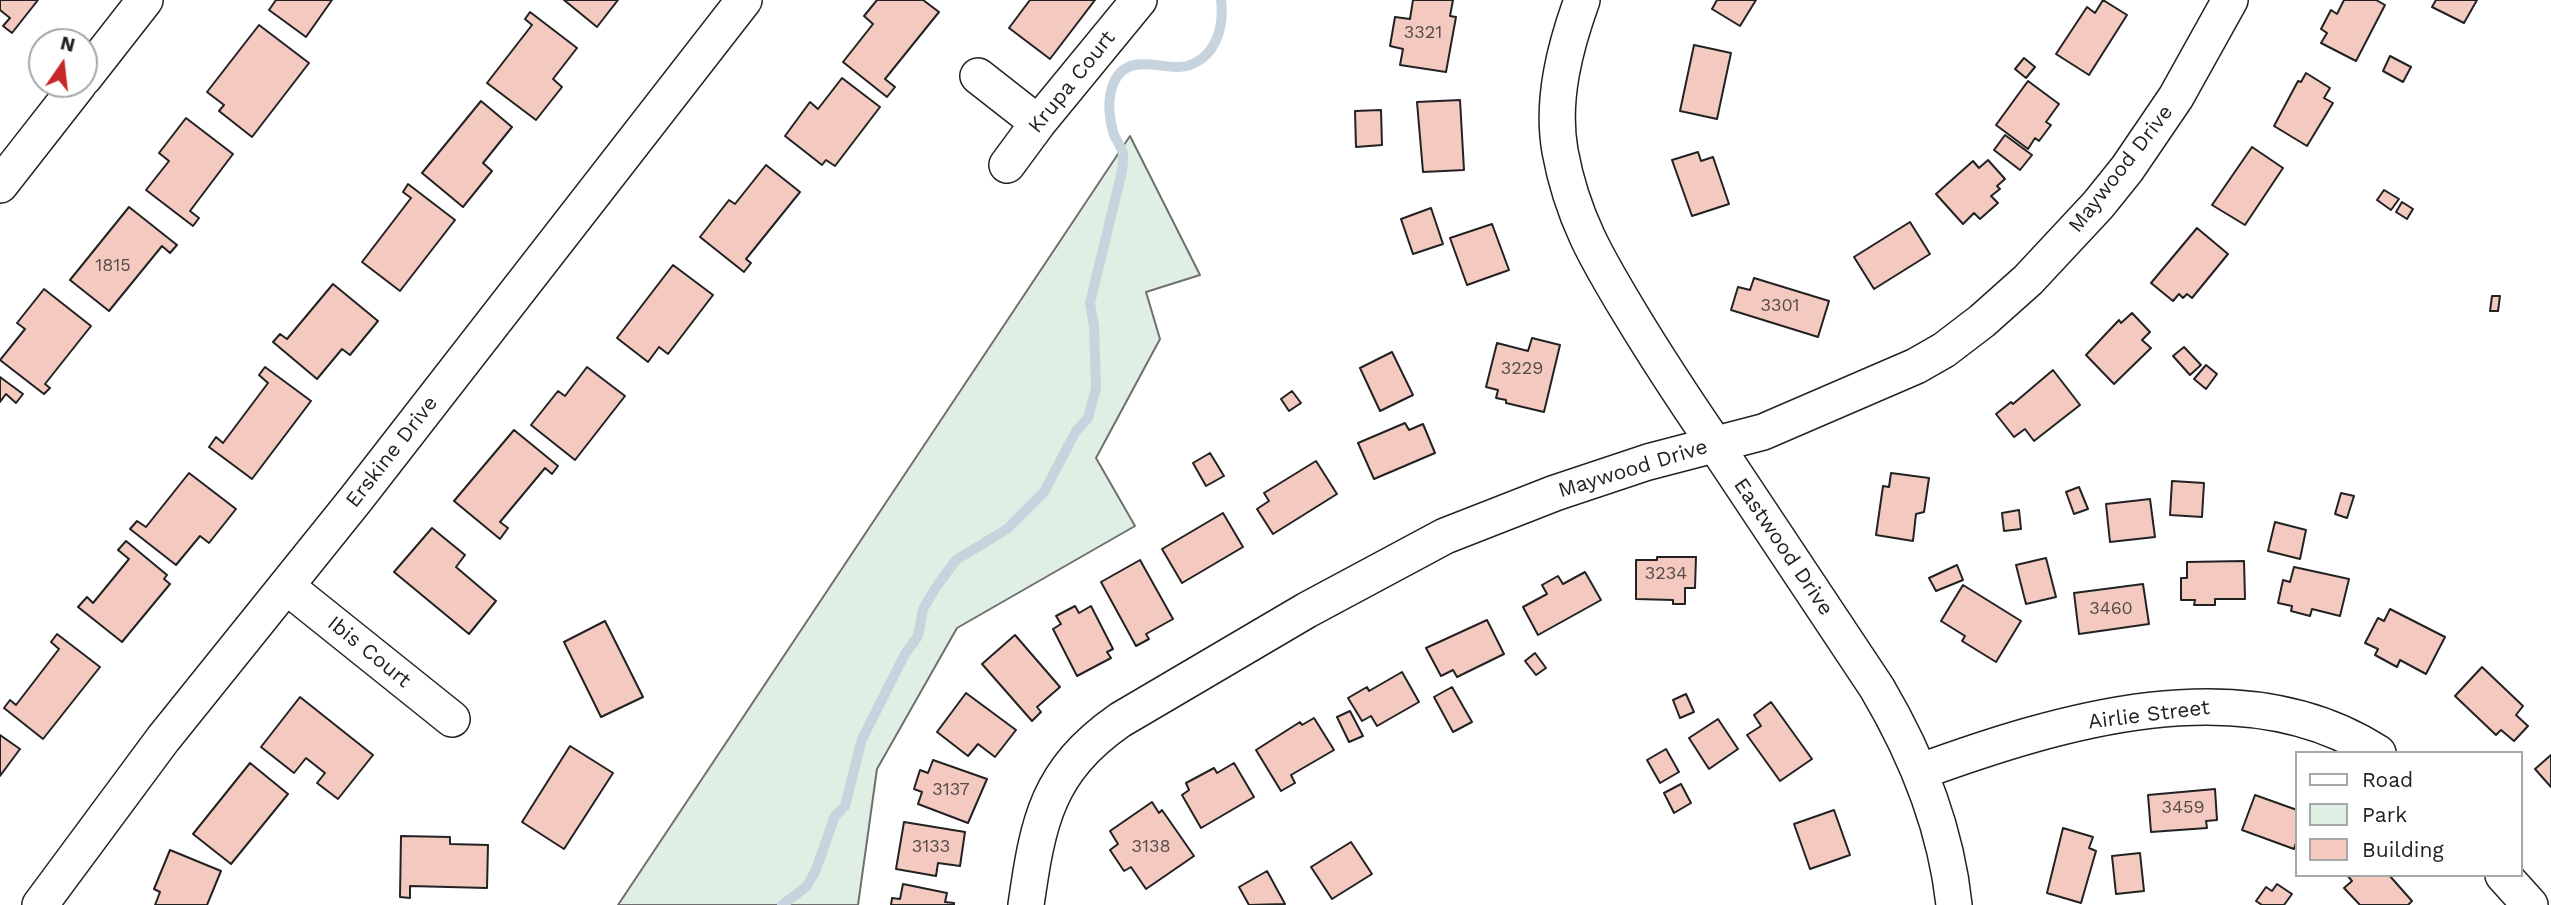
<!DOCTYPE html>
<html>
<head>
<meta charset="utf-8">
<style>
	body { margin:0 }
	#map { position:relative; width:2551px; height:905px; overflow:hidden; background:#fff; font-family:"Work Sans",sans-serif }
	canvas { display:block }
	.legend { position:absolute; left:2295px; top:751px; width:228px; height:126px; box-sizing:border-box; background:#fff; border:2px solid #a7a7a7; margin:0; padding:9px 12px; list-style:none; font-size:21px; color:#222 }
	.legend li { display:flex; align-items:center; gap:14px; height:35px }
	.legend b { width:35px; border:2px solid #a7a7a7 }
	.north { position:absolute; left:28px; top:28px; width:70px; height:70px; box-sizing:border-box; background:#fff; border:2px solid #a7a7a7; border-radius:50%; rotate:14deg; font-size:19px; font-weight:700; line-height:28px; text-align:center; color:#222 }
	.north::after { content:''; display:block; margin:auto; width:24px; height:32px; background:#c62828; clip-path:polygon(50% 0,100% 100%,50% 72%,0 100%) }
</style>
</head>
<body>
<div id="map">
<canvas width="2551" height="905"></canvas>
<ul class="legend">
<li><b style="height:9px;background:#fff"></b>Road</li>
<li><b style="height:19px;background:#e0efe3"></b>Park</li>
<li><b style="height:19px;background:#f3c9c0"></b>Building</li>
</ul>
<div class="north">N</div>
</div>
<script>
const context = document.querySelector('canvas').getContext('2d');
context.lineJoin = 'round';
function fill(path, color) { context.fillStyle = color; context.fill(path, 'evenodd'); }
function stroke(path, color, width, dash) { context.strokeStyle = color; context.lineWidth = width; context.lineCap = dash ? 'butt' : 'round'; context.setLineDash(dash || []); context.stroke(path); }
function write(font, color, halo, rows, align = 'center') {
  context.font = font + ' "Work Sans",sans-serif'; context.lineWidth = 5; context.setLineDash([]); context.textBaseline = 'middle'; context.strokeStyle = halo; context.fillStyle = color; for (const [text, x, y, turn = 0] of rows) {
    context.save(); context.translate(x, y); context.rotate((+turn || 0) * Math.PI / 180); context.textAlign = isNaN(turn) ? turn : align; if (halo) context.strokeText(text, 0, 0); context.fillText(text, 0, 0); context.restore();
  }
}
const green = new Path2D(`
	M1130,136L1200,275L1146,292L1160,339L1096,458L1135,526L957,628L877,769L858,905H618Z`);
fill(green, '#e0efe3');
stroke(green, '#6f6f6f', 2);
stroke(new Path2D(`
	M782,905L806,887L815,872L835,816L845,806L862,739L905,654L918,636L923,609L936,587L956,560L1007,529L1044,492L1076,431L1088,418L1096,388L1094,326L1090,303L1122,171C1123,165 1123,159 1123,154C1122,148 1117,141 1114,135C1109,118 1107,98 1114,82C1129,50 1164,72 1187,66C1217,57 1224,26 1221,0`), '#c7d3dd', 10);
const building = new Path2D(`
	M0,0H38L12,33L3,26L10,18L0,10Z
	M276,0H332L306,37L269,10Z
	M564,0H618L597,27Z
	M877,0H923L939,12L885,79L895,87L887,97L843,62L873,24L864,16Z
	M1030,0H1095L1050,59L1009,28Z
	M1413,0H1453L1450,16L1456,17L1446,72L1400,65L1403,49L1390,46L1395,17L1410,19Z
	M1717,0H1756L1740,26L1712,9Z
	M2103,0L2127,15L2089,75L2056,54L2087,7L2095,13Z
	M2344,0H2376L2385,5L2356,61L2321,43L2327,33L2321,29L2331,10L2337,14Z
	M2436,0H2477L2464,23L2432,7Z
	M530,12L577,48L553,79L562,87L536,120L487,83L532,25L525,19Z
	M259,25L309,63L252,137L219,111L224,105L207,92Z
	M1694,45L1731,53L1717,119L1680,111Z
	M2390,56L2411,67L2403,82L2383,71Z
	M2024,58L2035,67L2026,78L2015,69Z
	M2306,73L2330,88L2324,98L2333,103L2307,146L2274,126L2298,81L2301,82Z
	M842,78L880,107L835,166L826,160L822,165L785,136L810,102L818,109Z
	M2028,81L2059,104L2046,122L2051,125L2039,141L2035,138L2028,149L1996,125Z
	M1460,100L1464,170L1423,172L1417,102Z
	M481,101L512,127L483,163L492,171L463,207L422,173Z
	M1381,110L1382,145L1356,147L1355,111Z
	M186,118L233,154L190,211L199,218L193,226L146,190L169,161L159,153Z
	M2005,135L2032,155L2020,170L1994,150Z
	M2252,147L2283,168L2245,225L2212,205Z
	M1698,152L1701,161L1713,157L1729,204L1692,216L1672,160Z
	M1988,160L2005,179L1997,186L2000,189L1991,196L1998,203L1980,219L1974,213L1963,224L1936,194L1973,161L1979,168Z
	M766,165L800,192L746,259L751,263L744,272L700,237L729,200L735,204Z
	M408,184L455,220L400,291L362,262L411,198L403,192Z
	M2384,190L2399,199L2391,210L2377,200Z
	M2402,202L2413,209L2407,219L2396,212Z
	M129,207L177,245L170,253L162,246L109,311L70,280Z
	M1431,208L1443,244L1413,254L1401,219Z
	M1910,222L1930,254L1874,289L1854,257Z
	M1492,224L1509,270L1467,285L1450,238Z
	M2197,228L2228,254L2192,298L2187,294L2183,298L2179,294L2173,301L2151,283Z
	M673,265L713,295L668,354L659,347L648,362L617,338Z
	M1754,278L1829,301L1818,337L1731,310L1738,287L1750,290Z
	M333,284L378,321L350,355L342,349L317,379L273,342L280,334L287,339Z
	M44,289L91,326L45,384L50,388L44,394L0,360L25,329L17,323Z
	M2492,296H2500L2498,311H2490Z
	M2132,313L2150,332L2142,340L2151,348L2114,384L2086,355L2119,320L2121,323Z
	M1532,338L1560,345L1544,412L1506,403V400L1496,398L1498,390L1486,387L1497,343L1528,351Z
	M2184,347L2201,365L2190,375L2173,356Z
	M1392,352L1413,395L1380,411L1360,368Z
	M2206,365L2217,374L2206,389L2194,379Z
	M265,367L311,401L252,479L209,447L216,437L223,443L268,383L259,375Z
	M587,367L625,396L575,460L531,425L558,391L565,396Z
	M2053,370L2080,405L2034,441L2025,429L2014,437L1996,414L2011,402L2013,404Z
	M0,377L23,394L16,403L6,394L0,402Z
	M1292,391L1301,403L1289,411L1281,399Z
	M1405,423L1409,430L1423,424L1435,453L1374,479L1358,443Z
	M514,430L558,466L552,474L545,468L500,522L508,528L500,539L454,501Z
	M1210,453L1224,476L1206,486L1193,463Z
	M1316,461L1337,494L1273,534L1257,509L1269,501L1264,493Z
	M189,473L236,509L209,543L200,536L176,565L130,529L137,521L146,527Z
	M1891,473L1929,478L1924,512L1916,514L1913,541L1876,535L1883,486L1889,487Z
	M2172,481L2204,483L2202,517L2170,515Z
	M2079,487L2088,509L2074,514L2066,492Z
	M2341,493L2354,496L2347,518L2335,514Z
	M2150,499L2155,537L2110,542L2106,504Z
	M2019,510L2021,529L2004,531L2002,513Z
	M1223,513L1243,547L1182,583L1162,549Z
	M2275,522L2306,530L2300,559L2268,551Z
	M432,528L465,555L456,567L496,601L469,634L394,572Z
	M126,541L167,575L164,579L170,584L122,642L78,607L87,597L93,603L129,559L118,550Z
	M1657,557H1696L1695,588H1685V604H1673V600L1636,599V560H1657Z
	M2046,558L2056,597L2026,604L2016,565Z
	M1140,560L1173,619L1146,634L1149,639L1136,646L1101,582Z
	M2244,561L2245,599H2215V605H2194L2195,600H2181V578H2187V562Z
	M1957,565L1963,580L1936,591L1929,578Z
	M2294,567L2349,579L2340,616L2312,609L2310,616L2291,611L2292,606L2278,603L2283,580L2290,582Z
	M1585,572L1601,600L1538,635L1523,607L1547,594L1542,585L1558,576L1563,584Z
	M2143,584L2149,624L2079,634L2074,593Z
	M1963,585L2021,621L1996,662L1962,641L1965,636L1941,621Z
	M1075,606L1079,613L1091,606L1113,649L1107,652L1111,658L1077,676L1053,629L1061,624L1056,616Z
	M2390,609L2445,637L2426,674L2400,660L2397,667L2375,655L2378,649L2365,643L2378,618L2384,621Z
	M1487,620L1504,654L1457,677L1453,670L1441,676L1426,648Z
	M605,621L643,697L601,717L564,642Z
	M57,634L100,667L43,739L4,708L10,700L16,705L59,649L51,642Z
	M1015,635L1060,687L1037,707L1041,712L1032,721L982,664Z
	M1535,653L1546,668L1536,675L1525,661Z
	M2482,667L2523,706L2516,715L2528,726L2514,741L2501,730L2496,735L2455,696Z
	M1402,672L1419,702L1377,726L1371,716L1362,721L1348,698L1367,687L1369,691Z
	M1452,687L1472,722L1453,732L1434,697Z
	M966,693L1016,730L995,757L978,744L968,756L937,732Z
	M1686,694L1694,712L1680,718L1673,700Z
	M300,697L373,755L338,799L317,783L325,773L306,758L294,773L261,747Z
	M1771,702L1812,759L1780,781L1747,735L1761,726L1754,715Z
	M1350,711L1363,736L1349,742L1337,717Z
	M1314,718L1334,750L1291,775L1295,783L1281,791L1256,750L1300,722L1302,725Z
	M1718,719L1738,749L1709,769L1689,738Z
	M0,735L20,749L0,776Z
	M570,746L613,773L564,849L522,822Z
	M1666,749L1679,772L1660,783L1647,760Z
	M2551,755V787L2535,769Z
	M933,760L987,779L968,823L918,804L922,792L914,789L920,770L928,773Z
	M250,763L288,794L231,864L193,834Z
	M1234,763L1254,797L1201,828L1182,795L1189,790L1186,783L1214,768L1217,773Z
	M1681,784L1691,803L1674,813L1664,793Z
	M2215,789L2217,820L2206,821L2207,828L2151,832L2148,795Z
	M2255,795L2297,810V840L2294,849L2242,830Z
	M1152,802L1159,813L1162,810L1194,856L1146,889L1131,867L1124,871L1110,850L1118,844L1110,831Z
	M1834,810L1850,855L1810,869L1794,824Z
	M904,822L965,832L960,866L938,863L936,876L896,869Z
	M2063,828L2093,837L2089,848L2096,851L2081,903L2047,893Z
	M401,836L450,837V844L488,845L487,888L410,886V898L400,897Z
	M1351,842L1372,874L1332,899L1311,867Z
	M170,850L221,871L207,905H155L160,892L154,889Z
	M2140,853L2144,891L2116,894L2112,856Z
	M1267,871L1285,904L1249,905L1239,887Z
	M2347,875H2389L2412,901L2408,905H2360L2344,888L2352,881Z
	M903,884L947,893L945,902L954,903V905H891L892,898L900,899Z
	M2277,884L2292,894L2284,905H2262L2256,901L2266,887L2272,891Z`);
fill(building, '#f3c9c0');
stroke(building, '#222', 2);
const minor = new Path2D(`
	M1582,0C1565,47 1551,100 1560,151C1572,217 1597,259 1631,315C1657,358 1684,399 1712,440C1767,523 1822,606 1877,688C1916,754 1946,828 1954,905
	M978,76L1038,123
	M84,78L145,0
	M1007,165L1038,123L1139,0
	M0,185L79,84
	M286,586L452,719
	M1919,772C2059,721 2242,665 2378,753
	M2503,875L2530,905
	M40,905L163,739L356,499L744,0
	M1026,905C1038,821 1047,771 1120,720L1307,610L1445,536L1555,493L1648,462L1763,432L1916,366L1944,350L1982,321L2028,280L2098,205L2127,169L2176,97L2230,0`);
stroke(minor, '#222', 38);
stroke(minor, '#fff', 35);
write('18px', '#564c4a', null, [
	["3321",1423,33],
	["1815",113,266],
	["3301",1780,306],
	["3229",1522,369],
	["3234",1666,574],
	["3460",2111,609],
	["3137",951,790],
	["3459",2183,808],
	["3133",931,847],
	["3138",1151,847]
]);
write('21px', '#222', '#fff', [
	["Krupa Court",1072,82,-51],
	["Maywood Drive",2121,169,-52],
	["Erskine Drive",392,452,-52],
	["Maywood Drive",1633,469,-17],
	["Eastwood Drive",1783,547,56],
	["Ibis Court",369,652,39],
	["Airlie Street",2149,715,-7]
]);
</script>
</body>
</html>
